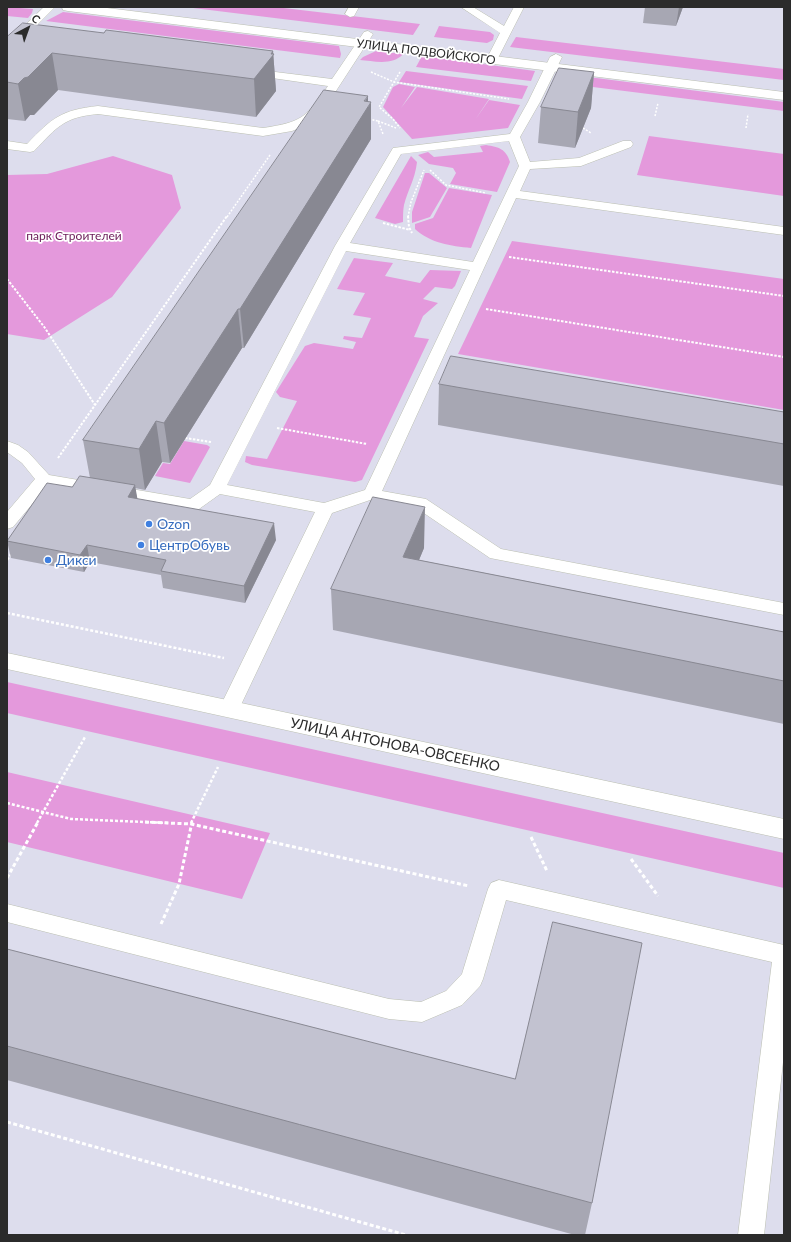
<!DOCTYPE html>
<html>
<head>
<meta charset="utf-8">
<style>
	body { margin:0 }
	#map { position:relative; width:791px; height:1242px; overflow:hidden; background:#dddded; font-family:Lato,sans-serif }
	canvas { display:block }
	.frame { position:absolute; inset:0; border:8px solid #2b2b2b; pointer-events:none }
	.north { position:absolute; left:8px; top:8px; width:40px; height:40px; -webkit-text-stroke:3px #fff; paint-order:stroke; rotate:41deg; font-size:11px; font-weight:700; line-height:16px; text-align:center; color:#2b2b2b }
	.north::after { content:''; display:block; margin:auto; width:14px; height:18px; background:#2b2b2b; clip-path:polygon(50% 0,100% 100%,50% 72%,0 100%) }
</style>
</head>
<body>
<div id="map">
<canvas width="791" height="1242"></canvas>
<div class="frame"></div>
<div class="north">С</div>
</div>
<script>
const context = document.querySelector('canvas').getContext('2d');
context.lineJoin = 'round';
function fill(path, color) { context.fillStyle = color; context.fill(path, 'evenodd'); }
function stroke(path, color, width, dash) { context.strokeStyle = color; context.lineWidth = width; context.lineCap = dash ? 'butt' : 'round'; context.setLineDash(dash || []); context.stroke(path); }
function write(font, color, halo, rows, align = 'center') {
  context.font = font + ' Lato,sans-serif'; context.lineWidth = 3.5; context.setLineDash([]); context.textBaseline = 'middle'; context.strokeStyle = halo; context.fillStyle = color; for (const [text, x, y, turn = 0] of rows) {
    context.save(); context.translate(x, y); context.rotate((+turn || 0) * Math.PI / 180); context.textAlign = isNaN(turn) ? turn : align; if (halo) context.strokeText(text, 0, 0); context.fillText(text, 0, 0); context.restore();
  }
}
fill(new Path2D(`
	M7,7L33,9L32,13L28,18L7,16Z
	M185,7H275L420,24L413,35Z
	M63,12L339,46L341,54L340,58L46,21Z
	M439,26L490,32L494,35L493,40L487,43L434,37Z
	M516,37L784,69V80L510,47Z
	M376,51L403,54C393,66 373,61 360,60L363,57Z
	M422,56L535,71L531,81L416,67Z
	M406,71L528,86L522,99L399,82Z
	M557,73L784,102V111L553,82Z
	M399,84L415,87L401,108L417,87L489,99L475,120L489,100L520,105L508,128L412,139L383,107L393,87Z
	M649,136L784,154V196L637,175Z
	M486,145C499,147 506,149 510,162L497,192L450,184L456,173L453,168L429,164L418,155L428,152L434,157L483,152L480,146Z
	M113,156L172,175L181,208L112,297L44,340L7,334V175L47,174Z
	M411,156L417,162C415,180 408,189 404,205C403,210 403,216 403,222L395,224L375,218Z
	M425,173H429L447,188L430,217L412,223V212Z
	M449,188L492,195L471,248C451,246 430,243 415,229V224L433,218Z
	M512,241L784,279V410L458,354Z
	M354,258L393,263L385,276L420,283L430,270L461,271L455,286L452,289L435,287L423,299L438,303L423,316L414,337L429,339L362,480L355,482L252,465L245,462L246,456L267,459L297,401L280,397L276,392L305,346L314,343L353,349L356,342L343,339L344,336L362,338L371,318L353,315L365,293L337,289Z
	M184,441L207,445L210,447L190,483L155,476L163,463L170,464Z
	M7,682L784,853V888L7,713Z
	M7,772L270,833L242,899L7,842Z`), '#e499dc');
const service = new Path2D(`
	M44,7H55L19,43H11L9,41L11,39Z
	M349,7H359L354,16L350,17L345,14Z
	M461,7H473L504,26L514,7H524L496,62H488L486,60L500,33Z
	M368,31L373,34L321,114L309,124L292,131L263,136L98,114C64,117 57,127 34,151L30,152L7,149V141L27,144C52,118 61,110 98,106L263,128C302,122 306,118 328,86L251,75L247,74L245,72L247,70L251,69L332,79L364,32Z
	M556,54L562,57L540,102L520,137L530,162L579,158L623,141H631L633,144L631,147L581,166L530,169L520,191L784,227V235L516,198L382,491L426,499L501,549L784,603V615L490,558L415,507L373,499L332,513L239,709L236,714L229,716L222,714L219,709L315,512L220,494L199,509L193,510L48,485L13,527L7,529V512L35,479L22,463L7,452V441L18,445L28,452L49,475L190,499L210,485L335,246L393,148L510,134L528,102L550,57ZM509,141L519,166L473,262L350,243L401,154ZM346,251L470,270L365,490L324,503L227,485Z
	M499,880L784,945V1053L764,1235H738L772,962L506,900L483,979L480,986L462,1005L422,1022L389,1019L7,922V904L389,999L421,1002L446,991L462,974L488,889L491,883Z`);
const minor = new Path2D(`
	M7,653L784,819V839L7,669Z`);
const tertiary = new Path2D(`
	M62,7H99L784,92V100L68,11L63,10Z`);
stroke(service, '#bbbfb1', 1);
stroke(minor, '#bbbfb1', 1);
stroke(tertiary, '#bbbfb1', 1);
stroke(new Path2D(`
	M371,72L394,82L509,99
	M400,72L379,107L393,119L400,128
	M655,116L658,103
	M369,119L378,121L383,134
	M378,121L396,128
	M583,128L591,133
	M746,128L748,114
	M430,170L446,185L486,193
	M227,217L270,155
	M408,217L411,202L424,170`), '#fff', 1.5, [2, 1.5]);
stroke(new Path2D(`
	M408,216L409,227L412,233
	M383,223L410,230
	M509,257L784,296
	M7,279L45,328L95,405
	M486,309L784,357
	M277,428L367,444
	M185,438L211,442
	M58,458L227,216`), '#fff', 2, [2.5, 1.5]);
stroke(new Path2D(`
	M7,560L12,553
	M7,613L224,658
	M7,803L71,819L169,823
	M37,823L85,737
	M191,823L218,767`), '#fff', 2.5, [3, 2]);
stroke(new Path2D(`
	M145,822L191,824L469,886
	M531,837L547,871
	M631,859L658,896
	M7,878L38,822
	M161,924L179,884L192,822
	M7,1122L406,1235`), '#fff', 3, [4, 2.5]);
fill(service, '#fff');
fill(minor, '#fff');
fill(tertiary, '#fff');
fill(new Path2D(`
	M645,7H683L676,26L643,23Z
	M7,37L273,51L276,91L256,117L58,90L34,115H30L25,121L7,119Z
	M594,72L591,108L575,148L538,143L541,107Z
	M368,102L371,139L244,348H242L170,463L162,462L145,490L135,488L137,499L276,540L245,603L163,588L161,575L90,562L84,572L11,558L7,541L72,487L90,478L83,440Z
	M439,384L784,412V486L438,425Z
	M424,548L419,560L784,632V724L333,630L331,589Z
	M7,949L592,1203L585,1235H575L7,1080Z`), '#a7a7b3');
fill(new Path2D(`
	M679,7H683L676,26Z
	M273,51L276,91L256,117L254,79Z
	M52,53L58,90L34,115H30L25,121L18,84Z
	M594,72L591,108L575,148L578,112Z
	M368,96V107L371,102V139L244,348L240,309Z
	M238,309L242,348L170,463L164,423Z
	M156,421L162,462L145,490L139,449Z
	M135,485L138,502L128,497Z
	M425,507L424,548L403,598V557Z
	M274,523L276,540L245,603L244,586Z
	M87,545L90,562L84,572L80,555Z`), '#888892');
const building = new Path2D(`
	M23,23L104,33L106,30L273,51L271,54H274L254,79L52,53L28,77L24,78L18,84L7,82V37Z
	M559,68L594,72L578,112L541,107Z
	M324,90L368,96L364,101L371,102L240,309H238L164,423L156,421L139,449L83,440Z
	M451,356L784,412V444L439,384Z
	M80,476L135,485L128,497L274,523L244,586L161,571L166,560L87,545L80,555L7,541L47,483L72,487Z
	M373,497L425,507L403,557L784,632V681L331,589Z
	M553,922L642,943L592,1203L7,1046V949L515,1079Z`);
fill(building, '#c2c2d0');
stroke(building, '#888892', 1);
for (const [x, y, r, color] of [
	[149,524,4,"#3f7fe0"],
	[141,545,4,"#3f7fe0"],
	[48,560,4,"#3f7fe0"]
]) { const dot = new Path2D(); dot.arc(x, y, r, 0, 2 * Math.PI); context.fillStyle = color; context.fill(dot); stroke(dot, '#fff', 1.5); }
write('12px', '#2b2b2b', '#fff', [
	["УЛИЦА ПОДВОЙСКОГО",426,52,7]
]);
write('12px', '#6a1a57', '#fff', [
	["парк Строителей",74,236]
]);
write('14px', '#366cbe', '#fff', [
	["Ozon",157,524],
	["ЦентрОбувь",149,545],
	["Дикси",56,560]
], 'left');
write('14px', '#2b2b2b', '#fff', [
	["УЛИЦА АНТОНОВА-ОВСЕЕНКО",395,745,12]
]);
</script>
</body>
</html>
